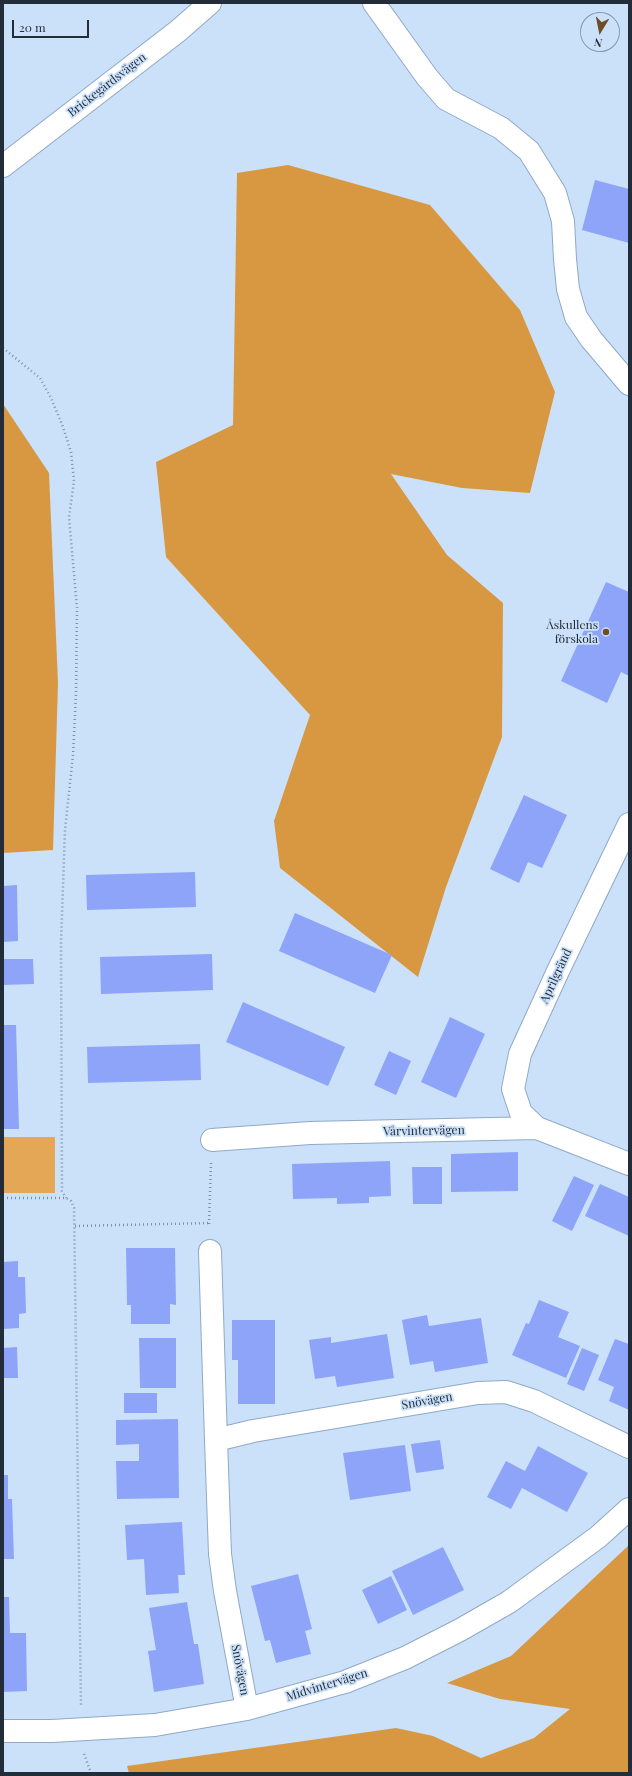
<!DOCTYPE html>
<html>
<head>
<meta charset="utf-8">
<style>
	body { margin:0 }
	#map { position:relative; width:632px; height:1776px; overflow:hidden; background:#cbe1fa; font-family:"Playfair Display",serif }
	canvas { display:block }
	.frame { position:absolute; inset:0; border:4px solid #232d39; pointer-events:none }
	.north { position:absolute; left:580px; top:12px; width:40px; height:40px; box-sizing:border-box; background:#cbe1fa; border:1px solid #8899ad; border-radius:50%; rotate:190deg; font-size:11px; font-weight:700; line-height:16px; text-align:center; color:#232d39 }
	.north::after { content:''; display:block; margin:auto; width:14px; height:18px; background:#6e4e24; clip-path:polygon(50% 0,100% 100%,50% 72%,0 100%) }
	.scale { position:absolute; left:12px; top:20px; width:77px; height:18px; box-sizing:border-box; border:2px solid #232d39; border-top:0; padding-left:5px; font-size:12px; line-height:14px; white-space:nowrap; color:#232d39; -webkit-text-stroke:3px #cbe1fa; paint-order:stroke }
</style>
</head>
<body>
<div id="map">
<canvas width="632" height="1776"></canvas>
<div class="frame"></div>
<div class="north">N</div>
<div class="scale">20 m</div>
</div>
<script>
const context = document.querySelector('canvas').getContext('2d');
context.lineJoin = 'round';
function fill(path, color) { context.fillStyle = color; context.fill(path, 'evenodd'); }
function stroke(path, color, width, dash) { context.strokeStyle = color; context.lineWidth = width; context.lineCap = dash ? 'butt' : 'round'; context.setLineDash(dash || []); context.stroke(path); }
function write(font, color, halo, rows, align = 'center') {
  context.font = font + ' "Playfair Display",serif'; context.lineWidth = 3.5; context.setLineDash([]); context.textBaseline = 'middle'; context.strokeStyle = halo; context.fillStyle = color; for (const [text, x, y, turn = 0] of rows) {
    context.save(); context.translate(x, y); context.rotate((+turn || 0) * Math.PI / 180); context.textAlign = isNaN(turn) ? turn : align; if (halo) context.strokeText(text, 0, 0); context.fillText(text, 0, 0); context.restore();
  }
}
fill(new Path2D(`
	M3,1137H55V1193H3Z`), '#e4a756');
fill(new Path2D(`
	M288,165L430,205L520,310L555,392L530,493L462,488L391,474L447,555L503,603L502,737L446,887L418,977L280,868L274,821L310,715L166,557L156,462L233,425L237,173Z
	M3,404L49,473L58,683L53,850L3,853Z
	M629,1545V1773H129L127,1766L396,1728L433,1736L481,1758L534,1738L570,1709L500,1699L447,1683L511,1656Z`), '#d79841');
fill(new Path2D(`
	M595,180L629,189V243L582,230Z
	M606,582L629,592V676L621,672L607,703L561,681Z
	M524,795L567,815L542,868L528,862L519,883L490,869Z
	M195,872L196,907L87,910L86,875Z
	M17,885L18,941L3,942V886Z
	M295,913L392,955L375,993L279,951Z
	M212,954L213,990L101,994L100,957Z
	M3,959H33L34,984L3,985Z
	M243,1002L345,1047L328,1086L226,1042Z
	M450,1017L485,1034L456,1098L421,1082Z
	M3,1025H16L19,1129H3Z
	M200,1044L201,1080L88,1083L87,1047Z
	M389,1051L411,1061L396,1095L374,1085Z
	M518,1152V1191L451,1192V1154Z
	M390,1161L391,1196L369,1197V1203L337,1204V1198L293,1199L292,1164Z
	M412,1167H442V1204H413Z
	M574,1176L594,1185L572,1231L552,1221Z
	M600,1184L629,1197V1236L585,1216Z
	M126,1248H175L176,1305L170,1304V1324H131V1305H127Z
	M18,1261V1277H25L26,1313L19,1314V1328L3,1329V1262Z
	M539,1300L569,1312L558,1337L580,1346L566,1378L512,1355L526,1323L529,1324Z
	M427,1315L429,1326L481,1318L488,1363L435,1372L433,1361L410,1365L402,1320Z
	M232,1320H275V1404H238V1360H232Z
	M387,1334L394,1378L337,1387L335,1376L315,1379L309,1340L331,1337V1343Z
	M139,1338H176V1388H140Z
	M615,1339L629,1344V1410L609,1401L614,1387L598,1380Z
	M17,1347L18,1378H3V1348Z
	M582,1348L599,1355L584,1391L567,1384Z
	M124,1393H157V1413H124Z
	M178,1419L179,1498L117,1499L116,1461H139V1444L116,1445V1420Z
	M440,1440L444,1469L416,1473L411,1444Z
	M405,1445L411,1491L350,1500L343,1453Z
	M538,1446L588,1473L567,1512L522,1488L511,1509L487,1497L506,1461L525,1471Z
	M3,1475H8V1499H12L14,1559H3Z
	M182,1522L185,1575H178L179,1593L146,1595L144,1559L127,1560L125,1525Z
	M443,1547L464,1590L413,1615L392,1571Z
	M298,1574L312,1629L305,1631L311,1654L276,1663L270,1640L265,1641L251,1586Z
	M391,1576L407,1610L378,1624L362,1590Z
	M3,1597H9L10,1633H26L27,1691L3,1692Z
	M187,1602L194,1644H198L204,1684L154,1692L148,1651L156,1650L149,1608Z`), '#8da4f9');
const street = new Path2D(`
	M374,3L427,77L446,99L501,128L529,151L555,193L563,221L565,259L568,289L576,317L591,339L629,384
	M3,166L178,31L210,3
	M537,1128L521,1113L513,1089L520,1054L558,971L629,824
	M212,1140L310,1133L537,1128L629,1164
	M210,1251L216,1440
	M247,1709L225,1591L220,1554L216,1440L253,1431L478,1393L506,1392L534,1401L629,1447
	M3,1731H52L155,1725L247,1709L345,1682L405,1658L460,1630L509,1602L598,1537L629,1509`);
stroke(street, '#8fa9c6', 24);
stroke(new Path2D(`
	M3,348L40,378L51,398L63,427L71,452L74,481L69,517L77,608L76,694L73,755L65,830L61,943L62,1191L66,1198
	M3,1198H66L71,1201L74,1208L81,1705
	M209,1224L211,1163
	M75,1226L209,1223
	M84,1754L91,1773`), '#7f8fa2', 2.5, [1, 3]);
stroke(street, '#fff', 22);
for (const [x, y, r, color] of [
	[606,632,4,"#6e4e24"]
]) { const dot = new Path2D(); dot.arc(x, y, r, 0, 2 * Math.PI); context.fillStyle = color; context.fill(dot); stroke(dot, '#cbe1fa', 1.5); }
write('12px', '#232d39', '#cbe1fa', [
	["Brickegårdsvägen",107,85,-38],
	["Aprilgränd",556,976,-65],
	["Vårvintervägen",424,1131,-1],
	["Snövägen",427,1401,-10],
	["Snövägen",240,1670,79],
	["Midvintervägen",327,1685,-17]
]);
write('12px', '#232d39', '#cbe1fa', [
	["Åskullens",598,625],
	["förskola",598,639]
], 'right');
</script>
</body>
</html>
